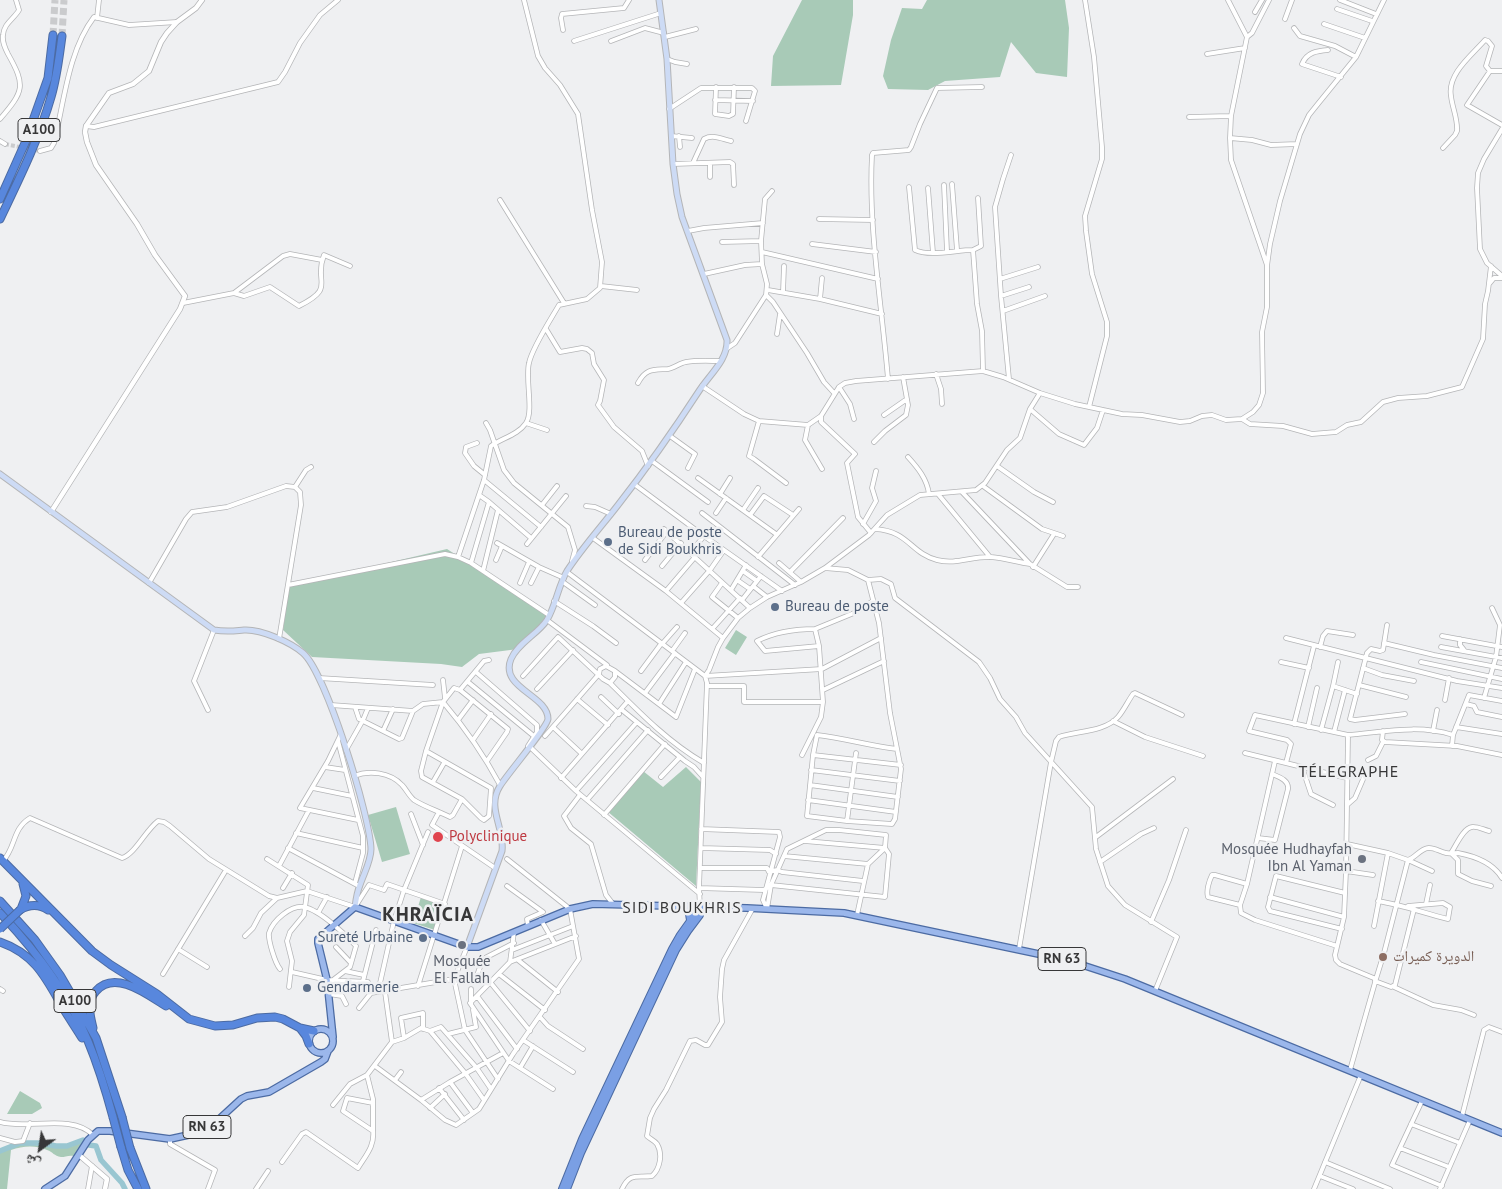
<!DOCTYPE html>
<html>
<head>
<meta charset="utf-8">
<style>
	body { margin:0 }
	#map { position:relative; width:1502px; height:1189px; overflow:hidden; background:#eff0f2; font-family:"PT Sans","Noto Naskh Arabic",sans-serif }
	canvas { display:block }
	.north { position:absolute; left:15px; top:1124px; width:50px; height:50px; -webkit-text-stroke:4px #eff0f2; paint-order:stroke; rotate:211deg; font-size:14px; font-weight:700; line-height:20px; text-align:center; color:#373738 }
	.north::after { content:''; display:block; margin:auto; width:18px; height:22px; background:#373738; clip-path:polygon(50% 0,100% 100%,50% 72%,0 100%) }
</style>
</head>
<body>
<div id="map">
<canvas width="1502" height="1189"></canvas>
<div class="north">ش</div>
</div>
<script>
const context = document.querySelector('canvas').getContext('2d');
context.lineJoin = 'round';
function fill(path, color) { context.fillStyle = color; context.fill(path, 'evenodd'); }
function stroke(path, color, width, dash) { context.strokeStyle = color; context.lineWidth = width; context.lineCap = dash ? 'butt' : 'round'; context.setLineDash(dash || []); context.stroke(path); }
function write(font, color, halo, rows, align = 'center') {
  context.font = font + ' "PT Sans","Noto Naskh Arabic",sans-serif'; context.lineWidth = 5; context.setLineDash([]); context.textBaseline = 'middle'; context.strokeStyle = halo; context.fillStyle = color; for (const [text, x, y, turn = 0] of rows) {
    context.save(); context.translate(x, y); context.rotate((+turn || 0) * Math.PI / 180); context.textAlign = isNaN(turn) ? turn : align; if (halo) context.strokeText(text, 0, 0); context.fillText(text, 0, 0); context.restore();
  }
}
fill(new Path2D(`
	M802,0H853V15L841,85L771,86L773,56Z
	M927,0H1065L1069,28L1067,77L1036,73L1011,42L1000,77L945,81L928,90L888,89L883,76L891,40L902,8L922,9Z
	M447,549L549,615L547,620L518,649L479,654L462,667L441,664L312,657L283,630L289,586Z
	M736,630L747,637L736,655L725,648Z
	M686,767L701,782L696,886L607,811L643,771L663,787Z
	M396,807L410,854L382,862L368,815Z
	M421,897L443,905L435,930L413,923Z
	M20,1091L40,1103L42,1108L32,1114H7Z
	M82,1141L84,1142L77,1157C70,1154 66,1157 61,1157C54,1156 53,1152 47,1150C35,1145 23,1146 11,1150L7,1189H0V1151L20,1143L58,1148L71,1147Z`), '#a8cab7');
stroke(new Path2D(`
	M0,1151L20,1143H40L56,1146H67L83,1140L89,1145L96,1146L101,1160L122,1183L125,1189`), '#99c6d1', 5.5);
stroke(new Path2D(`
	M5,144L40,151`), '#cacbcd', 4, [4, 2]);
stroke(new Path2D(`
	M53,35L55,0
	M62,36L64,0`), '#cacbcd', 7, [7, 3.5]);
const minor = new Path2D(`
	M1085,0L1094,57L1102,147V159L1085,216L1086,231L1092,274L1107,322V336L1089,407
	M1228,0L1247,37L1231,116L1230,138L1231,160L1267,265
	M1340,0L1376,14
	M1337,9L1372,21
	M1255,12L1262,0
	M97,18L99,0
	M1285,19L1292,0
	M1324,24L1365,38
	M1294,28L1300,36L1335,46L1356,57
	M563,30L561,18L562,14L624,8L629,0
	M665,37L696,29
	M1247,37L1252,33L1269,0
	M574,41L661,13
	M611,41L645,28L664,33
	M1328,50C1317,51 1307,52 1302,64L1341,77
	M1207,54L1245,48
	M667,59L675,62L687,64
	M1502,71H1490L1467,105L1502,125
	M716,87L715,114L729,116L733,114L734,87
	M715,100L753,101
	M669,109L701,88H752L755,91L746,121
	M1189,117L1231,116
	M0,119C24,91 26,86 8,54C5,48 2,42 3,35C4,23 14,19 19,10L16,0
	M86,126L94,127L278,82L285,72L300,43L320,15L338,0
	M1502,129L1484,159L1478,173L1477,188L1480,249L1487,263L1502,276
	M671,136L692,138
	M679,136L680,147
	M1230,138L1252,140L1271,145L1297,144
	M0,141L5,144
	M1443,148L1455,135L1457,131C1458,119 1452,107 1451,96C1447,74 1472,55 1485,40L1488,41L1492,46L1486,66L1490,71
	M40,151L51,148L54,143C64,103 68,51 94,17L129,25L177,22
	M693,163L704,139C713,134 722,139 731,141
	M710,163V177
	M673,164L730,162L733,164L734,185
	M952,184L957,250
	M944,185L947,251
	M909,187L915,250C930,257 956,250 973,250L977,304L982,331L983,371
	M928,188L933,253
	M500,200L564,303
	M819,219L873,220
	M688,231L704,228L763,223
	M722,242L761,241
	M812,244L876,252
	M973,250L981,246L978,198
	M762,252L878,279
	M704,274L745,265L762,264
	M1000,279L1038,267
	M1489,284L1494,278H1502
	M601,286L637,290
	M768,290L820,299L882,314
	M783,292L784,266
	M234,293L244,296L270,287L299,306C337,287 313,283 324,255L350,266
	M766,295L773,302L807,353L824,382L834,393
	M1001,296L1029,287
	M820,299L822,278
	M183,303L234,293L283,256L290,254L322,260
	M1003,311L1045,296
	M546,329L560,352L582,348L587,349L592,353L594,364L604,380L600,401L598,405L614,427L642,451L648,466
	M777,334L780,314
	M726,349L735,343L766,295L767,284L762,264L761,241L765,199L772,191
	M936,374L941,389L942,404
	M888,379C882,306 868,228 872,155L873,153L909,150L911,147L920,124L937,88L982,87
	M1009,379L1001,296L995,207L1003,179L1011,155
	M638,383C646,368 653,370 668,369C674,368 680,363 686,362C697,360 710,361 721,361
	M702,386L744,414L759,421L808,425L821,416L839,387L845,383L856,381L983,371L1003,377L1040,393L1075,404L1122,414L1142,415L1180,422L1190,421L1202,416L1212,415L1226,420L1242,419L1250,424L1283,426L1312,434L1336,432L1347,425L1361,422L1383,402L1398,398L1427,396L1462,387L1483,339L1485,304L1488,291L1491,266
	M839,387L850,404L854,419
	M1030,409L1059,434L1084,445L1097,428L1103,410
	M884,415L907,399
	M821,416V422L855,454L847,463L858,517L871,533
	M1242,419L1253,412L1259,405L1263,393L1262,332L1267,307V266L1270,244L1280,201L1300,134L1309,115L1317,105L1356,57L1384,0
	M759,421L749,456L754,459L786,483
	M486,423L490,430L504,470L514,483L568,527L575,550L572,561
	M526,423L547,430
	M808,425L805,440L822,469
	M670,436L695,454L688,468
	M874,442L885,431L906,415L908,405L903,377
	M477,443L466,447L465,453L474,466L485,475
	M908,457C918,468 927,479 929,494
	M652,461L708,502
	M997,466L1034,492L1053,502
	M698,478L776,534
	M484,480L541,527
	M634,484L704,536L782,591
	M983,486L1042,529L1063,536
	M295,487L306,470L311,467
	M720,494L730,478
	M938,494L990,557
	M479,495L489,502L531,538
	M542,505L557,486
	M586,506L595,507L611,514
	M743,510L758,488
	M702,513L795,585
	M716,513L726,498
	M750,515L764,496L793,515
	M863,524L876,501L872,488L876,471
	M664,529L750,608
	M875,529C909,531 910,553 937,560C956,565 972,556 991,557C1004,558 1017,562 1030,564L962,492
	M593,538L666,591L723,638
	M497,543L539,567L564,578
	M527,544L566,496
	M690,553L704,536
	M458,557L484,480L491,446C502,438 518,435 526,423C534,411 525,379 529,363C532,348 551,319 559,305L587,299L600,288L602,262L592,210L578,114L560,85L545,68L538,56L524,0
	M758,557L799,509
	M496,560L502,546
	M645,560L667,531
	M471,563L489,502
	M779,563L801,582
	M1030,564L1067,587H1078
	M662,566L681,543
	M1033,567L1054,534
	M825,568L848,570L868,580L881,579L891,584L895,598L979,662L990,678L1000,699L1016,717L1025,733L1092,807L1096,849L1108,886L1125,905L1177,937L1155,991
	M483,571L498,510
	M743,571L757,581
	M567,572L705,676L822,669L881,638
	M790,572L843,518
	M737,580L750,589
	M563,582L595,605
	M149,583L186,519L192,512L227,507L286,486L295,487L300,492L301,505L279,639
	M520,583L529,562
	M531,583L539,567
	M722,583L712,597L738,618
	M288,585L445,554L458,557L471,563L549,615
	M753,586L767,597
	M731,590L746,565
	M666,591L695,557
	M742,600L761,576
	M554,601L593,626L616,643
	M681,603L710,570L724,550
	M547,620L607,665
	M1387,625L1383,650L1380,651L1371,649L1367,653L1350,719L1355,720L1405,714
	M713,628L740,598
	M815,629C795,629 775,632 757,641L765,651L819,646
	M1442,636L1502,647
	M1286,638L1457,681L1502,688
	M1460,639V645L1464,650
	M1384,643L1434,655L1502,668
	M662,644L677,627
	M1320,647L1323,636L1327,631L1353,635
	M1441,647L1502,658
	M672,651L685,633
	M1281,662L1309,668
	M1421,662L1502,679
	M1363,668L1382,675L1414,681
	M641,671L661,644
	M476,672L537,725V732L528,746
	M523,676L558,637L603,679L610,683C639,712 668,742 704,763
	M319,678L433,685
	M443,680L445,698
	M468,682L535,737
	M610,683L615,677V671L676,717L695,669
	M1359,685L1406,697
	M707,686H744V702H823
	M1333,686L1338,662
	M537,689L573,650
	M460,690L484,661L489,660
	M823,690L884,661
	M645,693L675,653
	M601,697L619,714
	M1484,698L1496,657L1500,625L1492,608
	M577,699L608,725
	M1445,700L1449,678
	M659,704L686,662
	M1466,704L1474,706L1477,712L1502,717
	M331,705L413,711L423,704L443,702L426,751L491,788L489,816L484,820L481,818L462,799L422,777L421,771L426,751
	M355,707L359,719L399,739L402,738L413,711
	M208,710L194,681L214,630
	M622,710L685,761L694,767L703,777
	M458,720L473,700
	M1113,721L1145,737L1203,756
	M1294,724L1314,646
	M553,727L581,753
	M1308,727L1317,688
	M1456,727L1502,734
	M1321,730L1333,686L1357,694
	M383,731L393,709
	M1383,731L1382,740L1385,742L1457,746L1502,755
	M1433,731L1437,710
	M1334,732L1345,690
	M341,734L328,761L300,808L358,820
	M545,736L599,674L600,669L606,666L615,671
	M473,740L491,714
	M338,741L363,836V853L355,883
	M529,746L576,791L700,894
	M1452,746L1453,735L1469,695L1502,701
	M346,750L363,720L368,708
	M856,753L847,821L892,824L895,819L901,769L890,713L879,623L868,580
	M1245,753L1347,778
	M802,755L821,717L823,702L819,646L815,629L854,613L873,601
	M813,755L817,735C844,738 870,746 897,749
	M1368,760L1376,756L1383,742
	M487,761L507,732L508,729L460,690L454,688L443,702C465,728 484,755 500,785
	M1275,761L1247,884L1240,905L1241,913L1255,920L1337,946
	M1286,763L1291,744L1287,740L1249,731L1255,715L1348,735
	M325,767L345,770
	M1302,767L1311,794L1333,805
	M811,770L900,781
	M354,776C369,770 390,772 402,785C406,789 409,796 414,800C425,807 438,811 450,817L453,815L462,799
	M661,777L680,757
	M561,778L628,701
	M433,782L444,763
	M810,785L898,797
	M313,788L352,796
	M576,791L637,722
	M580,795L564,816L571,828L591,844L606,895L613,904
	M587,800L648,730
	M808,800L896,812
	M1347,805L1355,798L1364,777
	M439,812L432,825L495,868
	M411,814L423,845
	M604,815L665,744
	M847,821L807,816L813,755L901,765
	M701,829L779,832L780,837L763,900L767,909
	M1489,831C1484,830 1477,826 1472,827C1463,828 1456,846 1451,853L1458,860V874L1472,881L1491,886
	M296,833L363,848
	M1096,837L1173,779
	M1258,838L1275,840L1288,789C1289,780 1279,777 1272,774
	M805,841L885,848
	M1347,844L1388,853L1408,860L1384,953L1376,979
	M288,848L357,885
	M701,848L770,850L776,854
	M784,856L868,864
	M267,859L308,885L304,915L290,932L287,941L292,961L289,987
	M1408,860C1415,858 1420,849 1428,848C1434,847 1440,852 1446,853C1450,854 1454,853 1458,853C1474,856 1493,863 1502,878
	M1408,860L1432,871
	M3,861C16,847 12,829 30,818L122,858C135,854 145,831 158,821L164,822L170,826L209,859L269,896L277,898L307,891L355,907L369,885L384,890L387,884L445,904
	M1100,862L1141,834L1154,828
	M279,866L309,810
	M700,868H767L769,872L777,870L782,872L863,881
	M1346,871L1373,875
	M507,886L543,912L527,919L528,926
	M283,888L292,873
	M699,888L764,890L771,885L885,897L889,854L885,848L886,835L839,830H826L787,849L771,885L767,909
	M1270,897L1344,917
	M1378,901C1402,905 1424,913 1448,919L1450,907L1443,903L1408,906
	M1426,904L1430,885
	M1240,905L1208,897C1206,891 1209,881 1212,875H1215L1247,884
	M700,907L699,888L707,683L705,676L709,670L718,647L723,638L738,618L750,608L767,597L801,582L825,568L869,535L887,515L920,495L976,490L985,483L1007,450L1020,438L1030,409L1040,393
	M318,913L327,897
	M857,915L868,864L885,848
	M541,920L555,944
	M1151,922L1169,880L1186,830
	M1374,926L1388,853
	M1342,929L1270,911L1268,907L1276,876L1345,893
	M245,936L253,928L261,913L277,898
	M514,943L483,959L476,978L490,982L530,1031
	M336,947L351,963
	M178,949L207,967
	M1019,949L1051,762L1056,741L1059,737C1076,731 1105,732 1118,717C1124,710 1128,701 1133,694L1135,693L1182,715
	M512,950L573,926
	M518,960L558,992
	M510,962L514,932
	M280,969C275,963 268,940 269,933C273,920 291,905 304,907C320,910 346,935 356,946L350,967L333,980
	M345,971L364,975
	M292,972L327,980L368,982L371,993L454,979L467,947
	M163,974L226,870
	M499,974L545,1010
	M454,979L465,1030L498,1079
	M363,981L376,930
	M1375,981L1391,987L1395,985L1414,909
	M418,986L462,846
	M1394,987L1433,1005L1461,1010L1474,1015
	M0,989L3,991
	M378,992L394,921L404,890L428,832
	M329,994L342,996L346,1004
	M477,996L517,1049
	M471,1004V989
	M359,1008L371,993
	M540,1017L548,1026L583,1049
	M430,1031L465,1073L484,1100
	M448,1034L476,1027L473,1010
	M404,1038L401,1018L423,1013V1029
	M523,1040L573,1072
	M392,1042L404,1038L421,1028L430,1031L441,1027L476,1067L491,1089
	M375,1066L421,1100L445,1120L456,1125L479,1109L513,1054L579,959L570,909L507,859
	M520,1068L533,1046
	M1350,1070L1376,979L1340,964L1336,960L1335,955L1344,917L1346,871L1348,735C1384,732 1418,724 1453,735
	M367,1075L373,1099V1131
	M395,1080L401,1072
	M450,1082L473,1113
	M439,1088L464,1120
	M553,1089L509,1061L470,1003L510,962L576,936
	M421,1100L450,1082L503,1053
	M1421,1103L1392,1165L1442,1186
	M333,1105L350,1084L367,1075L392,1042L385,992
	M430,1108L445,1094
	M1462,1116L1484,1030L1489,1027L1502,1032
	M0,1122C26,1130 72,1113 93,1135
	M1411,1124L1460,1143
	M373,1131L343,1111L347,1098L373,1103
	M0,1138L15,1142L23,1141L30,1123
	M170,1139V1144L215,1170L208,1189
	M1400,1148L1449,1167
	M282,1162L302,1134L306,1132L358,1168C366,1155 375,1146 373,1130
	M1325,1162L1390,1189
	M1320,1176L1353,1189
	M88,1189L92,1166
	M256,1189L268,1171
	M622,1189C630,1172 637,1178 652,1176C660,1169 663,1154 657,1144C654,1140 650,1139 647,1136L650,1118L654,1109L666,1090L690,1041L696,1040L705,1045H708L722,1022L720,997L722,969L724,960L753,908
	M1314,1189L1361,1075
	M1440,1189L1470,1120`);
const tertiary = new Path2D(`
	M51,512L180,309L185,296L155,255L137,224L96,165L87,142L85,132L86,126L109,93L133,84L149,71L161,42L167,33L177,22L196,8L202,0
	M79,1155L107,1179L105,1189`);
const secondary = new Path2D(`
	M0,474L214,630C227,632 232,631 244,630C261,629 290,642 303,653C326,673 370,816 371,849C371,861 364,873 360,885C357,892 356,899 355,907
	M467,947L502,851C505,828 486,808 500,786C508,773 547,728 548,719C548,695 499,688 511,659C518,643 538,634 547,620C556,605 558,586 567,571C582,548 601,527 618,505C647,468 673,431 699,391C709,375 728,360 727,340L682,217L677,194L673,164L667,59L659,0`);
const primary = new Path2D(`
	M309 1041a12 12 0 1 1 24 0a12 12 0 1 1-24 0Z
	M333,1037L327,980L318,943V939L355,907L467,947H478L570,909L593,904L747,908L844,913L1067,960L1125,979L1502,1133
	M45,1189L65,1176L88,1140L98,1131H110L170,1139L193,1134L217,1121L241,1099L247,1096L269,1092L321,1062L325,1059L328,1051`);
const trunk = new Path2D(`
	M684,907L689,914L690,920
	M562,1189L582,1139L672,949L680,935L700,907
	M567,1189L581,1153L676,950L688,931L700,915V907`);
const motorway = new Path2D(`
	M0,199L25,143L48,78L53,35
	M0,219C19,179 39,139 51,97C57,77 59,57 62,36
	M0,858L92,951L111,965L157,994L189,1019L215,1026L233,1025L257,1018L275,1017L283,1019L300,1028L314,1031
	M0,901L35,940L60,975L74,999L96,1038L122,1117
	M21,909L26,896L23,884
	M20,910C29,904 40,904 48,910
	M0,913C35,950 68,993 88,1041C98,1065 106,1091 113,1117
	M0,942C35,954 46,978 63,1008C69,1018 76,1028 82,1038
	M93,1028C90,1015 86,1002 96,991C115,969 148,995 166,1006
	M300,1028L306,1036L309,1044
	M121,1147L128,1170L138,1189
	M130,1148L146,1189`);
stroke(minor, '#b4b5b7', 5.5);
stroke(tertiary, '#b4b5b7', 6);
stroke(secondary, '#b4b5b7', 7);
stroke(primary, '#4c6ba3', 8);
stroke(trunk, '#4c6ba3', 8);
stroke(motorway, '#4c6ba3', 9);
stroke(minor, '#fff', 4);
stroke(tertiary, '#fff', 4.5);
stroke(secondary, '#cddbf5', 5);
stroke(primary, '#9bb7eb', 5.5);
stroke(trunk, '#7a9fe4', 6);
stroke(motorway, '#5887dd', 7);
const motorwayBridge = new Path2D(`
	M0,929L20,910
	M113,1117L121,1147
	M122,1117L130,1148`);
stroke(motorwayBridge, '#4c6ba3', 9, []);
stroke(motorwayBridge, '#5887dd', 7);
for (const [x, y, r, color] of [
	[608,542,5,"#5c6f8a"],
	[775,607,5,"#5c6f8a"],
	[438,837,6,"#e0444e"],
	[1362,859,5,"#6b7280"],
	[423,938,5,"#5c6f8a"],
	[462,945,5,"#6b7280"],
	[1383,957,5,"#8d6e63"],
	[307,988,5,"#5c6f8a"]
]) { const dot = new Path2D(); dot.arc(x, y, r, 0, 2 * Math.PI); context.fillStyle = color; context.fill(dot); stroke(dot, '#eff0f2', 2); }
for (const [x, y, w] of [
	[39,130,42],
	[1062,959,48],
	[75,1001,42],
	[207,1127,48]
]) { const box = new Path2D(); box.roundRect(x - w / 2, y - 11.5, w, 23, 4); context.fillStyle = '#eff0f2'; context.fill(box); stroke(box, '#373738', 1); }
write('bold 14px', '#373738', null, [
	["A100",39,130],
	["RN 63",1062,959],
	["A100",75,1001],
	["RN 63",207,1127]
]);
write('15px', '#4e5e75', '#eff0f2', [
	["Bureau de poste",618,533],
	["de Sidi Boukhris",618,550],
	["Bureau de poste",785,607],
	["Sureté Urbaine",413,938,"right"],
	["Gendarmerie",317,988]
], 'left');
write('15px', '#be3a42', '#eff0f2', [
	["Polyclinique",449,837]
], 'left');
write('15px', '#5b616d', '#eff0f2', [
	["Mosquée Hudhayfah",1352,850],
	["Ibn Al Yaman",1352,867],
	["Mosquée",462,962,"center"],
	["El Fallah",462,979,"center"]
], 'right');
write('15px', '#785e54', '#eff0f2', [
	["الدويرة كميرات",1393,957]
], 'left');
context.letterSpacing = '1px';
write('16px', '#373738', '#eff0f2', [
	["TÉLEGRAPHE",1349,772],
	["SIDI BOUKHRIS",682,908]
]);
context.letterSpacing = '0px';
context.letterSpacing = '1px';
write('bold 20px', '#373738', '#eff0f2', [
	["KHRAÏCIA",428,915]
]);
context.letterSpacing = '0px';
</script>
</body>
</html>
